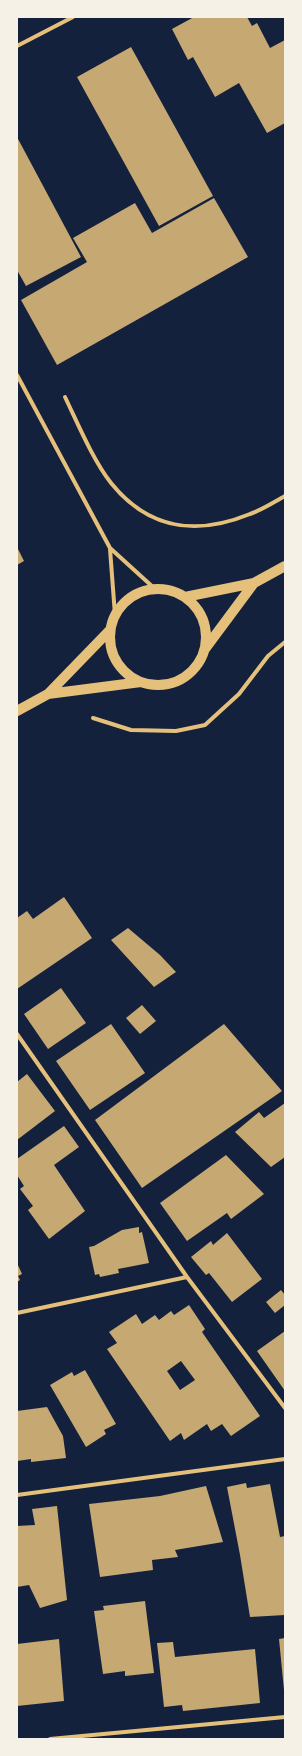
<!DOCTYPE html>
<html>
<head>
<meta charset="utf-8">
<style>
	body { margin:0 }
	#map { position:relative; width:302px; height:1756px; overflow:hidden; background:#14213d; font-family:Inter,sans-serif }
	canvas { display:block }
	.frame { position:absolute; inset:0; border:18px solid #f6f1e7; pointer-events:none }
</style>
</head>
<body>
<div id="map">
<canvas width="302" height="1756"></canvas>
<div class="frame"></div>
</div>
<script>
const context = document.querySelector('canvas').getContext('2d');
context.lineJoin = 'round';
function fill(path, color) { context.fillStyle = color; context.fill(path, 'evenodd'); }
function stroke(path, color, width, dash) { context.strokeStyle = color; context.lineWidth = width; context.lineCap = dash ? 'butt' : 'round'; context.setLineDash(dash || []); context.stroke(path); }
fill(new Path2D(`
	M194,17H247L252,26L257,23L270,48L285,40V123L267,133L239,83L215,97L193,57L188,60L172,29Z
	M131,47L213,196L159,226L77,77Z
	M17,137L81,257L26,286L17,270Z
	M214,198L248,257L57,365L21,300L87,262L73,238L135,203L152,233Z
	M17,547L24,561L17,565Z
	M64,897L92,938L17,989V918L27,911L33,919Z
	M128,928L160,955L176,972L154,987L111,940Z
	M61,988L86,1023L48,1049L24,1014Z
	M142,1005L156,1021L140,1034L126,1018Z
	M111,1024L145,1073L90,1110L56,1061Z
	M224,1024L282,1091L142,1188L95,1120Z
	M27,1074L55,1111L17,1140V1082Z
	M285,1103V1157L271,1167L235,1132L259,1112L264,1118Z
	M64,1126L79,1147L54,1165L85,1211L49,1239L28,1210L33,1206L20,1189L24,1186L17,1175V1159Z
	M226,1155L264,1194L231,1219L227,1213L187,1241L160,1203Z
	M139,1227V1233L142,1232L149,1263L118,1269L119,1273L100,1277L99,1274L95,1275L89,1247L94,1246L122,1230Z
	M227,1233L262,1279L232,1302L209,1273L206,1275L191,1257L211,1241L213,1245Z
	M17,1263L22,1274L18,1276L20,1280L17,1282Z
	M281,1290L285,1295V1305L275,1313L266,1302Z
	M189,1305L205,1329L202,1332L260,1416L231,1436L222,1424L211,1431L207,1424L184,1440L181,1433L170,1441L107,1349L117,1343L109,1332L136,1314L142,1324L155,1315L159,1320L171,1311L174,1315ZM181,1361L195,1380L180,1390L167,1371Z
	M285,1331V1391L257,1351Z
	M85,1370L116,1424L104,1430L106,1434L86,1447L50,1385L72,1372L74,1376Z
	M47,1407L63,1436L66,1458L31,1462V1459L17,1461V1411Z
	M246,1483L247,1488L270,1484L280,1537L285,1536V1615L250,1617L240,1555L227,1487Z
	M206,1486L223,1542L175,1550L178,1557L152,1560L153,1570L100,1577L89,1504L160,1496Z
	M57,1506L67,1600L40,1608L29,1585L17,1587V1526L35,1525L32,1509Z
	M145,1601L154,1673L125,1676V1671L103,1674L94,1611L104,1610L103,1606Z
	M285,1638V1690H284L279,1639Z
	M59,1639L64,1701L17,1706V1644Z
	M173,1642L175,1657L255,1649L260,1703L183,1711L182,1705L164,1707L157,1643Z`), '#c6a872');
stroke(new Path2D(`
	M17,46L73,17
	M17,375L110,548L154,588
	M65,397C78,424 93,460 111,483C149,530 196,536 250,514C262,510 274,502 285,496
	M110,549L115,615
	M93,718L131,730L176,731L205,725L239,694L268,656L285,642
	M17,1034L187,1277L285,1408
	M17,1313L187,1277
	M17,1495L285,1459
	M50,1739L285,1717`), '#e5c07b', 4);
stroke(new Path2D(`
	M110 637a48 48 0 1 1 96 0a48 48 0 1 1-96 0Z
	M185,597L254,583L285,566
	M205,649L254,583
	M48,694L141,682
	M17,711L48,694L110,630`), '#e5c07b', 10);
</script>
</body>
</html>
